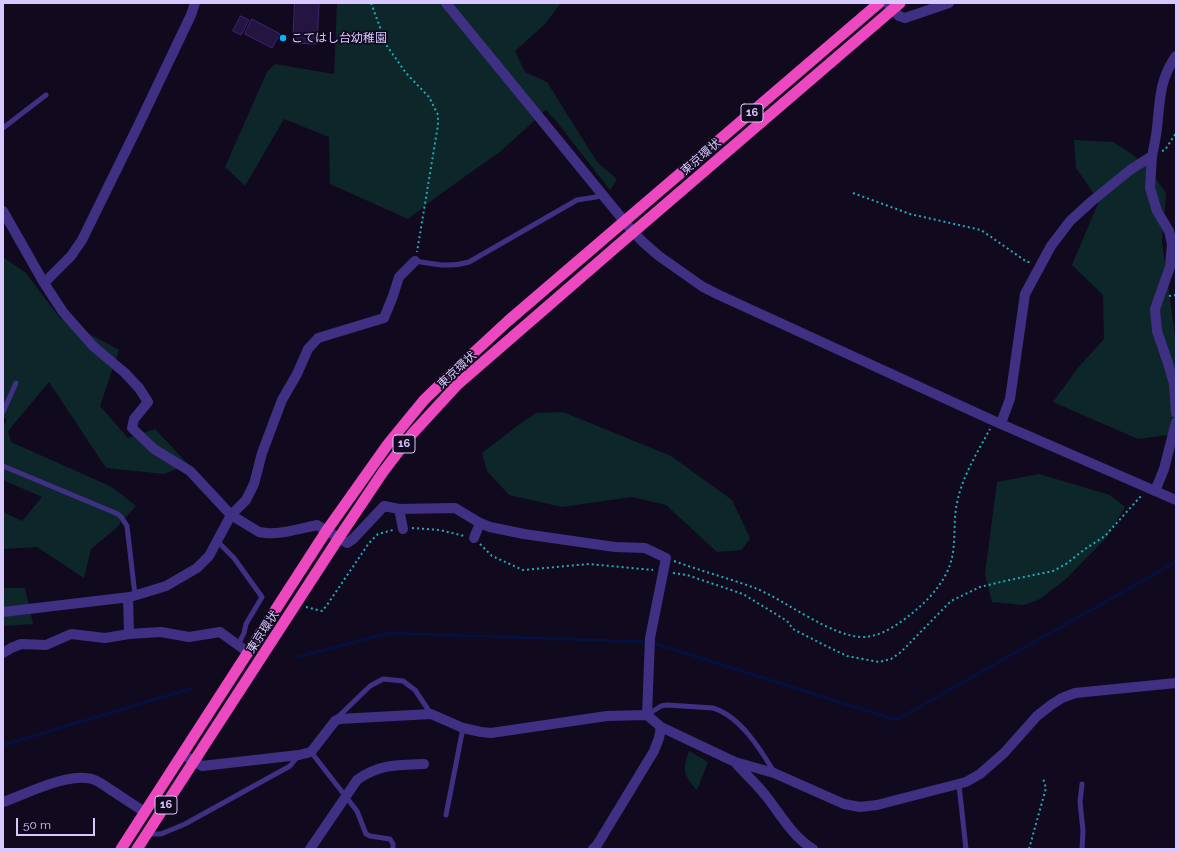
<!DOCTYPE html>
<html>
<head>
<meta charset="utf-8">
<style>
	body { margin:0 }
	#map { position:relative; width:1179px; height:852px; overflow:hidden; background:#110a1f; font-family:Raleway,sans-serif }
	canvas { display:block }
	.frame { position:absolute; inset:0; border:4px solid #d7c8ff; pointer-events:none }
	.scale { position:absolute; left:16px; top:818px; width:79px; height:18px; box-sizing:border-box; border:2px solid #d7c8ff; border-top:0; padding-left:5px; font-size:12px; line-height:14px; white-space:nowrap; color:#d7c8ff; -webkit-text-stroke:3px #110a1f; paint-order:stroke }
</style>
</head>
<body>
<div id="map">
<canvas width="1179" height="852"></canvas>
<div class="frame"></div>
<div class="scale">50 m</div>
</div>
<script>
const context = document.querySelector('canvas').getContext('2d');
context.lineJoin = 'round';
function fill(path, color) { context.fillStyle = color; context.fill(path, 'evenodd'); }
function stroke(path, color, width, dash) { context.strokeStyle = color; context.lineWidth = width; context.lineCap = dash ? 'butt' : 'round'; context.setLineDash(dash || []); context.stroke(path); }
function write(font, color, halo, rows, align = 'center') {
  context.font = font + ' Raleway,"Noto Sans JP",sans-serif'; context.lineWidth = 3.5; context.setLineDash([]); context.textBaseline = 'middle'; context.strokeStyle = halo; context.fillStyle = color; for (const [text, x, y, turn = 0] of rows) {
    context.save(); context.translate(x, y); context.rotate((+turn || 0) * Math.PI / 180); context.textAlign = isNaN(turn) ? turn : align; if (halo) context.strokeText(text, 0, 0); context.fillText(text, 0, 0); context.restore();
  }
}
fill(new Path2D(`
	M337,3H561L545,24L515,51L525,72L547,82L597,162L617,179L610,190L557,122L546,110L501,151L439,195L408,219L330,184L329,137L284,119L245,186L225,167L267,72L275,64L334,74Z
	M1074,140L1113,142L1132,154L1146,166L1166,193L1162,242L1176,343V407L1168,435L1138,439L1053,402L1077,369L1104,339L1103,295L1072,265L1099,201L1076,168Z
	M3,257L26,273L60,318L119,350L100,406L128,438L155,429L188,464L164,474L106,468L49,382L8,431L11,442L112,487L136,506L115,529L91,549L84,578L37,547L3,549V512L22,521L42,497L3,480V428L7,419L3,418Z
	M563,412L671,456L732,500L750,538L742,550L717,552L666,505L632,497L562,507L509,495L487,471L482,453L517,426L536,413Z
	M1039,474L1110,495L1125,507L1106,538L1067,578L1040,599L1024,605L992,602L985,574L997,482Z
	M3,588H25L33,624L3,626Z
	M689,751L708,762L697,790C684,776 682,770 689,751Z`), '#0d2629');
stroke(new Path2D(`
	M298,657L389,633L650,642L896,720L1176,562
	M3,745L193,688`), '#04103e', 3);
const building = new Path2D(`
	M295,3H319L317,44L293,43Z
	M241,16L249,20L241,35L233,31Z
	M252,19L280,34L272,48L245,34Z`);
fill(building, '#241442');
stroke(building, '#3f2470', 1);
stroke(new Path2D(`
	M371,3L387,46L406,73L429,97L438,115V125L417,252
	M1162,151L1165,150L1176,133
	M853,193L910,214L981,230L1027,262H1031
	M1169,296L1176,295
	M412,528L440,530L464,536
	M480,544L492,556L523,570L589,564L653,570
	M674,561C701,571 728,578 755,588C785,600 833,638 864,637C882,636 897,625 910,615C925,603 939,589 947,572C958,550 952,526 957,503C962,477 977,453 990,429
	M673,573L687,575L743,594L787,621L793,629L822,644L847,656L879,662L891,659L901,652L951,601L980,587L1005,581L1053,571L1066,564L1085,549L1105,536L1141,496
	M306,607L322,611L327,605L369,543L378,534L393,530
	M1029,849L1046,788L1043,778`), '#21acba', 2, [2, 3]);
stroke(new Path2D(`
	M3,128L46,95
	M415,261C435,264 449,268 469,262L577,200L602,196
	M3,412L16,383
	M3,466L118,514L122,518L127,526L135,595
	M217,541L234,558L262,597L246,624L244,633L238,645
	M647,715L661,706L667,705L713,708C740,716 761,750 774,772
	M338,717L370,686L383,679L403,681L415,690L431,714
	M311,752L357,811L366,834L370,836L390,839L393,844V849
	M959,785L966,849
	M446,815L463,728
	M148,834H161L185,824L290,766L298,756
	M1082,849L1083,831L1080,802L1082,784`), '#403083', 5);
stroke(new Path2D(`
	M887,3L899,16L905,18L949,3
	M1152,156L1150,188L1157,211L1169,231L1172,244L1170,267L1155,309L1157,331L1168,363L1174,384L1176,413
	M3,211L44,283L63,312L93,346L125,373L139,388L148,402L134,419L132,428L154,449L190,471L231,515L259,532C277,536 299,529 317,525L347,543L353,539L384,506L399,509L403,529
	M44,283L71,256L82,240L139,124L191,15L195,3
	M1001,423L1010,399L1025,294L1051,246L1070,221L1092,201L1130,170L1152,156C1154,147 1156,137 1157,128C1160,101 1159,80 1176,56
	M1155,491L1164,469L1176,422
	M399,509L455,508L480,523L490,527L524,534L615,547L645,548L666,558L650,638L647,715
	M474,538L480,523
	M128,597L129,634
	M3,612L130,597L166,586L197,568L209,556L231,515L246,500L254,484L262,453L282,400L297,374L308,349L318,338L384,318L393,296L399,277L415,261
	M3,653L11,648L21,644L46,645L71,634L105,638L129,634L161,632L189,637L220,632L249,653
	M182,754L202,766L299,755L311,752L335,721L339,719L431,714L463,728L481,732L491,733L607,716L647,715L661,727L735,762L774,773L844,804L860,807L877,805L966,782L980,774L1004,753L1037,716L1051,705L1062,698L1075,693L1176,683
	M735,762C745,774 757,784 766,796C781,815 792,836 813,849
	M3,802C26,794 68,772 92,779C99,781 105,786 111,790C122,797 133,805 145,812
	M310,849L357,780C379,764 398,765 424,764
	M593,849L597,845L654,751L659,738L661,727`), '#403083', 10);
stroke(new Path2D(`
	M446,3L633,232L644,243L659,256L703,287L719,295L994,421L1176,500`), '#403083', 10);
stroke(new Path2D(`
	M121,849L327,530L388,444L424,400L454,371L508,321L879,3
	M137,849L340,536L383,472L412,434L458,384L616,247L900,3`), '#ec49c0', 11);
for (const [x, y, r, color] of [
	[283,38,4,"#00b5f3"]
]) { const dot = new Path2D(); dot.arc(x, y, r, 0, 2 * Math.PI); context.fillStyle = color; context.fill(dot); stroke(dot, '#110a1f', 1.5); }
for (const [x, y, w] of [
	[752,113,22],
	[404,444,22],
	[166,805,22]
]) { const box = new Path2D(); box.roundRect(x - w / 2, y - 9, w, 18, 3); context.fillStyle = '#110a1f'; context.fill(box); stroke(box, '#d7c8ff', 1); }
write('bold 11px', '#d7c8ff', null, [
	["16",752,113],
	["16",404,444],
	["16",166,805]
]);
write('12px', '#d7c8ff', '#110a1f', [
	["こてはし台幼稚園",291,38]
], 'left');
write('12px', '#d7c8ff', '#110a1f', [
	["東京環状",701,157,-41],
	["東京環状",457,370,-43],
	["東京環状",263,632,-57]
]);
</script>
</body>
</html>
